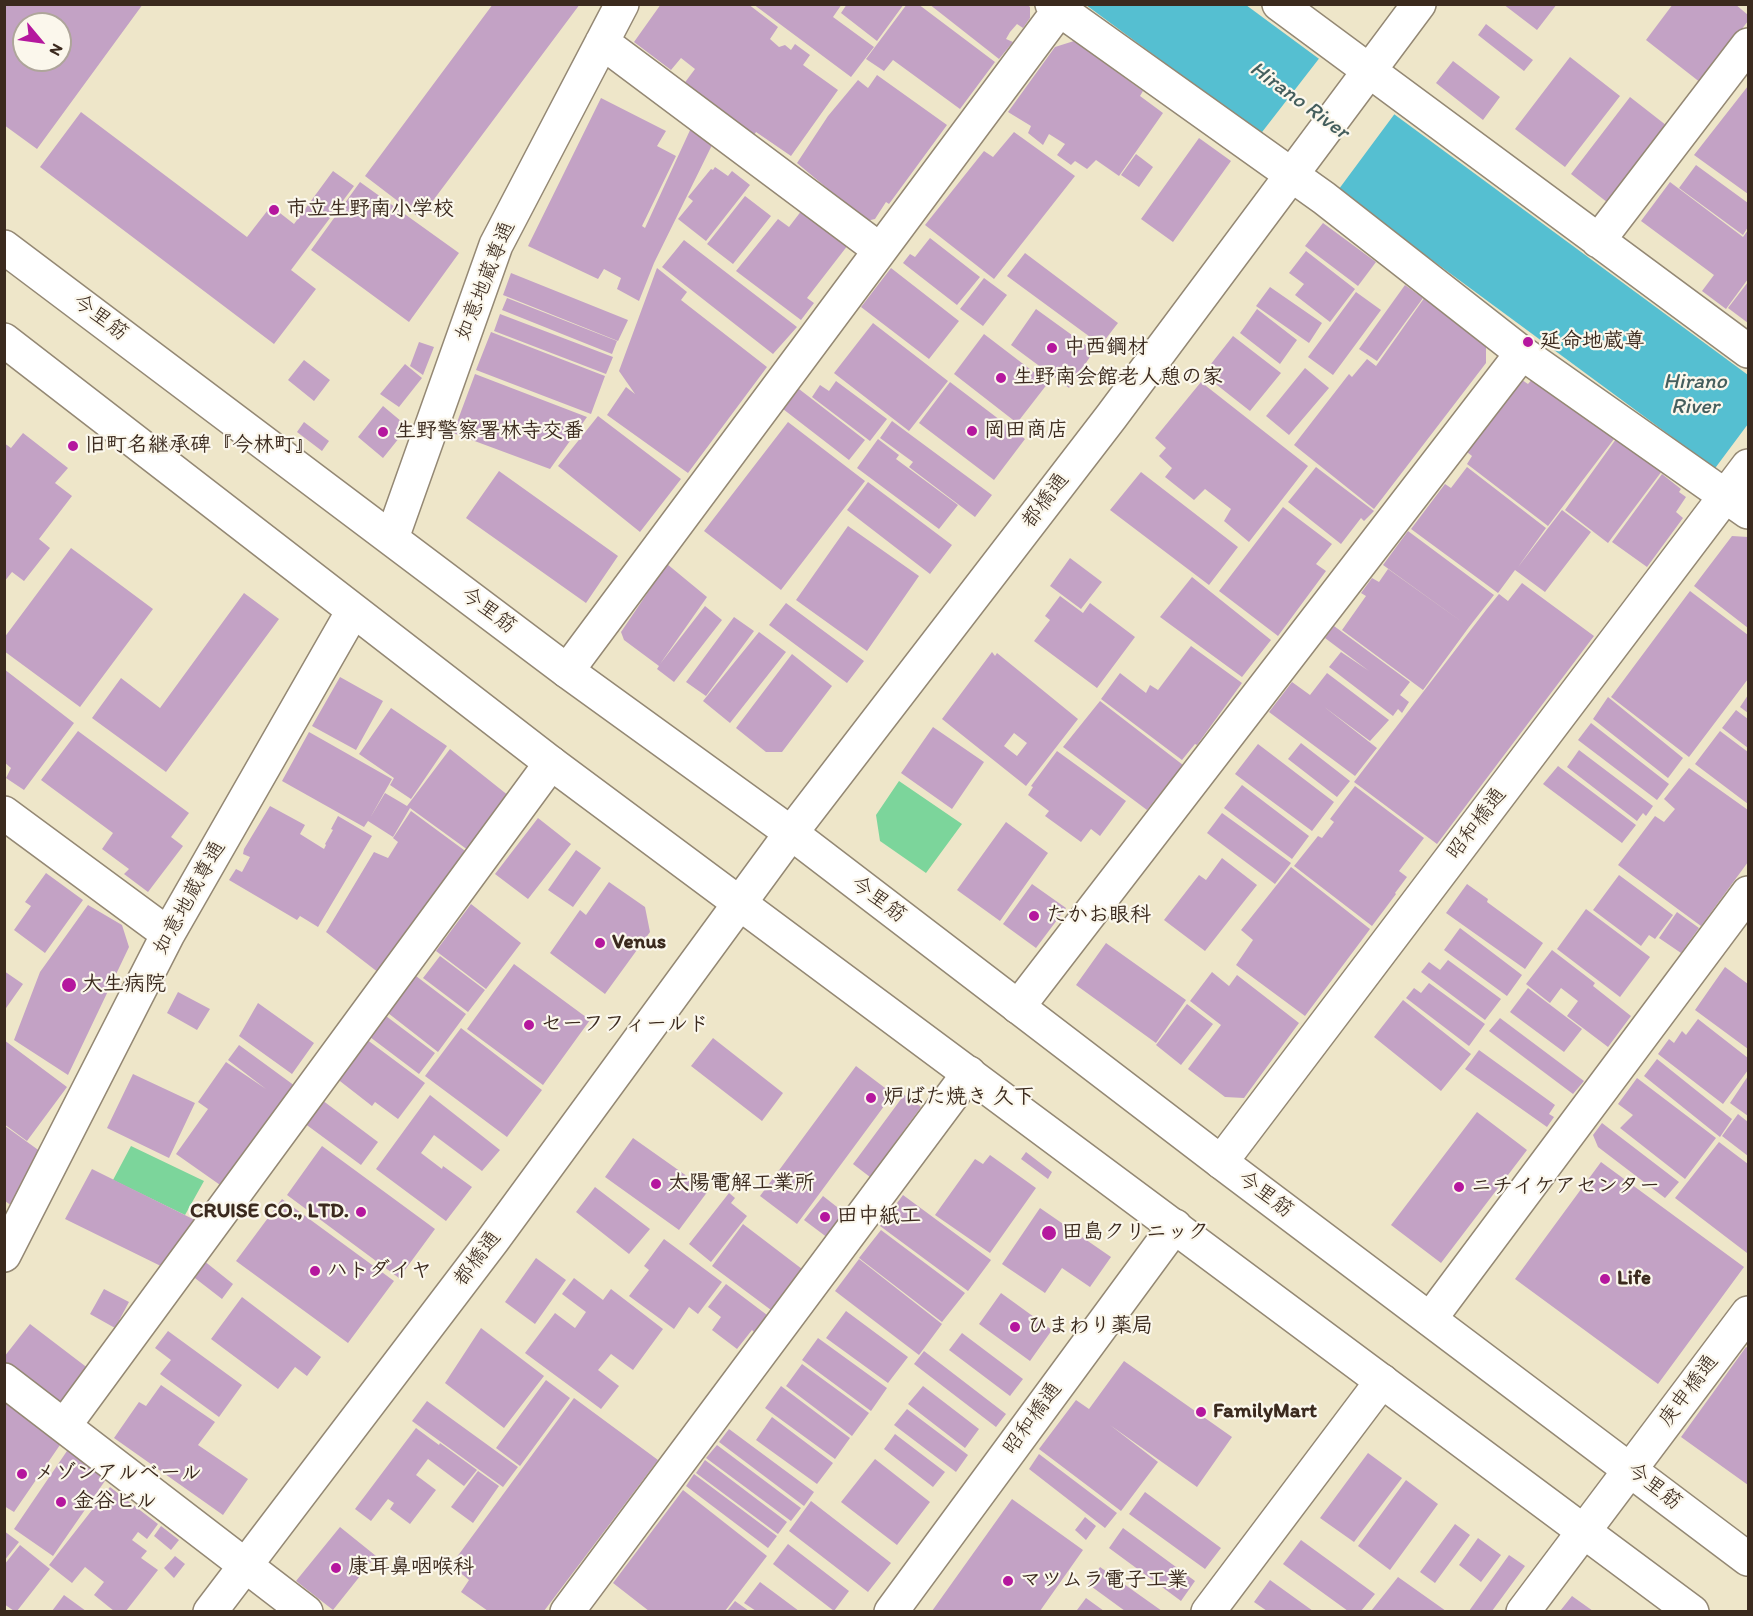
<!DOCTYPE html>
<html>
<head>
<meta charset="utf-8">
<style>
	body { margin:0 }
	#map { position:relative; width:1753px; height:1616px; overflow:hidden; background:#eee6c9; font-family:Itim,sans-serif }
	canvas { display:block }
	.frame { position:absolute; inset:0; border:6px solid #3b2a1e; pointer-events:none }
	.north { position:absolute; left:12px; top:12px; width:60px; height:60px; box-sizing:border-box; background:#fbf7ec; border:2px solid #aea59a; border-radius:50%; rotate:119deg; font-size:16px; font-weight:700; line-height:24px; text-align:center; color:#3b2a1e }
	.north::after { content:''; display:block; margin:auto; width:21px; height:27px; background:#b5179e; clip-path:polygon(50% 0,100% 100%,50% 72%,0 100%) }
</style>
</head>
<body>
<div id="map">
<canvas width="1753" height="1616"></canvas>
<div class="frame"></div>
<div class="north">N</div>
</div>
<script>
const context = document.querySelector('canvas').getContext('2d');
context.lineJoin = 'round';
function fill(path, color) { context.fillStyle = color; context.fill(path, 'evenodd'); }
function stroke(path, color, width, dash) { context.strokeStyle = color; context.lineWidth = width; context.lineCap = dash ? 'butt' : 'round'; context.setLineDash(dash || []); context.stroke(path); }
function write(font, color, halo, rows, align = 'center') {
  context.font = font + ' Itim,"Klee One",sans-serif'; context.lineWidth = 4.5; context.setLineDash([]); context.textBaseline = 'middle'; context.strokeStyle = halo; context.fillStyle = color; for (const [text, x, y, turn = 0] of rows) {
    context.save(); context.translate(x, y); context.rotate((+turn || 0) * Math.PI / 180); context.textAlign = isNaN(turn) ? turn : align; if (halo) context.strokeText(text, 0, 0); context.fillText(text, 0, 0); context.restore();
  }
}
fill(new Path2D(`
	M899,781L962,824L926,873L880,841L876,815Z
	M131,1146L204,1181L185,1215L113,1180Z`), '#7cd59b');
fill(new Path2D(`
	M1086,5H1246L1748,375V493Z`), '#55bfd1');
fill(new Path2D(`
	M1321,56L1396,112L1336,193L1259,136Z
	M1748,424V496L1713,471Z`), '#eee6c9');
fill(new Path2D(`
	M4,4H143L37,149L4,125ZM24,24H60V60H24Z
	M493,4H580L420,218L365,176Z
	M661,4H748L778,27L770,39L779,47L785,45L791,50L795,44L810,55L803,65L838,90L791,156L756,132L753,137L683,85L695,69L681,58L671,70L634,42Z
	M753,4H842L833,17L874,47L851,77Z
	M847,4H904L877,41L841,13Z
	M907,4H918L995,62L960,109L893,60L884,71L866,59Z
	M929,4H1027L1030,7V18L1023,28L1017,24L1010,32L1006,39L1013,42L999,59Z
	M1503,4H1557L1537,30Z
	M1673,4H1735L1748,15V21L1701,83L1646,40Z
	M1486,24L1533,60L1524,71L1478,35Z
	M1074,41L1143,91L1140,96L1163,113L1119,176L1096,160L1087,169L1075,161L1071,165L1057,155L1065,144L1049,134L1043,145L1028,133L1031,126L1008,112L1055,47Z
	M1570,57L1620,96L1565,167L1515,129Z
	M1453,61L1500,97L1483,120L1436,83Z
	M877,75L947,125L889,204L886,202L875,219L866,221L797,163L828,116L858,80L868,88Z
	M1748,86V194L1694,155Z
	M1630,97L1671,129L1612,206L1571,174Z
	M601,98L666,131L657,146L676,156L642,226L645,228L691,128L713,143L654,263L639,301L617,289L621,278L604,269L598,279L528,246Z
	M81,112L247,237L271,206L294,224L333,171L354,186L291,270L316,289L274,344L40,167Z
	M1014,132L1075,176L994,279L925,225L984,151L993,157Z
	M1199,138L1231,161L1173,242L1141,219Z
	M1136,154L1153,167L1139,187L1121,175Z
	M1696,165L1748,203V227L1743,235L1679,188Z
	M715,167L728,176L732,171L750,185L706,241L678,219L693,201L688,197L711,169L713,170Z
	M360,182L459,253L409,322L311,250Z
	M1670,182L1743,237L1748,230V279L1726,309L1702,291L1714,275L1641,221Z
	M745,196L771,216L733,264L707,244Z
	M802,210L848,245L807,298L814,303L801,320L736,271L778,219L789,227Z
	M1323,223L1376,262L1358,286L1305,246Z
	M930,238L980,277L957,305L903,263L910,254L915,257Z
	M684,240L797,327L773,354L662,267Z
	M1306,251L1355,289L1330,322L1295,295L1304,284L1289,273Z
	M1025,253L1118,323L1101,345L1007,276Z
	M657,268L687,292L681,300L767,367L688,473L607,415L626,387L635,394L619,371Z
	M891,268L959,321L929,359L861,307Z
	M511,273L628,320L618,341L503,295Z
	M984,278L1007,295L983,326L960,309Z
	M1748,282V323L1728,308Z
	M1405,285L1423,298L1377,361L1359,349Z
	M1270,287L1322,323L1309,343L1256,306Z
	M1356,292L1381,310L1333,375L1308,357Z
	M1425,297L1486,342V363L1374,509L1294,445L1349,374L1352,377L1367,359L1376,366Z
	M507,298L617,341L612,354L502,310Z
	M1036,309L1094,351L1069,388L1011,345Z
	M1257,309L1297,340L1280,364L1240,333Z
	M500,314L613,357L606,374L494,331Z
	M873,323L948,381L909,431L834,373Z
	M491,332L605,376L591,414L476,370Z
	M984,334L1048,383L1017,423L954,374Z
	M1233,336L1281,373L1250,411L1203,374Z
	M419,342L434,347L423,375L410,366Z
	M304,360L330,380L314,401L288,380Z
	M405,364L422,378L399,407L380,394Z
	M1305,368L1329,388L1289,435L1266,416Z
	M475,374L587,417L550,469L453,433Z
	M1534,377L1614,439L1548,526L1467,464L1472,456L1467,452L1522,380L1528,384Z
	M836,381L887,419L870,441L812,397L820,385L829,391Z
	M950,382L1025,439L994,480L919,423Z
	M1201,382L1308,466L1249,542L1224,521L1231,509L1205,489L1194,500L1165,477L1172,468L1159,456L1166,448L1155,438Z
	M799,389L865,440L849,460L783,409Z
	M383,406L408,427L383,458L358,437Z
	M598,416L681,479L640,532L558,466Z
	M892,421L992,495L975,517L909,467L913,462L880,438Z
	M304,422L329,441L322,451L297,432Z
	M788,422L865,481L781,590L704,531Z
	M23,433L68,468L55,483L72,496L39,539L50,548L24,581L12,572L4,582V443L11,448Z
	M878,439L899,455L896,459L958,505L939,529L857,468Z
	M1616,439L1662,471L1608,543L1565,510Z
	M1316,467L1374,511L1364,521L1361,518L1341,544L1288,502Z
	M1467,467L1546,528L1518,567L1562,510L1591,532L1545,592L1515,570L1498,593L1411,529L1445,484L1451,488Z
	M499,471L618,556L586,603L466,518Z
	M1141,472L1238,547L1209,585L1110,510Z
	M1662,474L1681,489L1679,492L1686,497L1676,512L1683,518L1647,567L1612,542Z
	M868,482L952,545L930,574L847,510Z
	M1283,507L1332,544L1316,564L1326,571L1278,636L1219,591Z
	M848,526L919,576L867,651L796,600Z
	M1408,531L1494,595L1469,627L1383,565Z
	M1732,536L1748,537V628L1694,586Z
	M71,548L153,609L80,707L4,651V638Z
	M1070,558L1102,582L1081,609L1050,586Z
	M667,564L707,597L660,664L705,606L722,620L674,682L657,669L659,666L624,640L621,632Z
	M1388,569L1469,627L1423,690L1342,630L1366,596L1361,593L1372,578L1379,582Z
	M1192,577L1271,640L1242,677L1160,617Z
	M1522,583L1594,636L1437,844L1354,782L1486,610L1499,594L1508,601Z
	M1690,591L1748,635V679L1689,757L1611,697Z
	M244,593L279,619L166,772L92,718L121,678L160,708Z
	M1060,596L1083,613L1090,603L1135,637L1097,688L1034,641L1050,620L1045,616Z
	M786,603L864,661L847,683L769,625Z
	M734,617L754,631L706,696L686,682Z
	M1334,626L1410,682L1400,695L1409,702L1402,713L1398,709L1393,716L1329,667L1341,652L1369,671L1325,638Z
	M759,632L786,652L730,723L703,701Z
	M1191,646L1242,683L1197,745L1195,744L1182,760L1101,699L1120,673L1146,693L1150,685L1158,690Z
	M992,652L995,656L997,653L1078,719L1026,786L942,719ZM1014,733L1027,743L1017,756L1004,746Z
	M792,654L832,686L782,752H766L736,728Z
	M4,669L74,723L24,790L6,778L11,768L4,762Z
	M1327,673L1389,720L1370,741L1323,706L1377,748L1355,776L1269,712L1292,682L1310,695Z
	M340,677L383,701L356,750L312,726Z
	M1748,695V713L1740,707Z
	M1608,697L1683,758L1668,778L1593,719Z
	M1100,701L1183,765L1147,810L1063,747Z
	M391,708L447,746L411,799L390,785L394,778L359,754Z
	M1736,710L1748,719V748L1722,728Z
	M1591,723L1669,784L1657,800L1578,740Z
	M933,727L984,762L952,809L901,773Z
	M78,731L189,813L171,837L183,846L148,892L124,874L129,869L102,849L113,833L41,780Z
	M1720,731L1748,752V804L1695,764Z
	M309,732L392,779L370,818L385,793L407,806L450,749L514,800L472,853L410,808L393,837L368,821L364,827L282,781Z
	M1301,743L1350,781L1337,797L1288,759Z
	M1258,744L1334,802L1312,831L1235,774Z
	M1579,750L1653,806L1646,816L1643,813L1637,821L1567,767Z
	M1057,751L1126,801L1100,836L1091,829L1081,842L1045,816L1049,811L1028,795L1033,787L1031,786Z
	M1558,766L1636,825L1622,843L1543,784Z
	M1689,768L1748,810V862L1701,926L1618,865L1655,816L1664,822L1675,809L1664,799Z
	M1242,785L1309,836L1292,859L1224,808Z
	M1355,786L1424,838L1399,871L1407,877L1395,893L1396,894L1372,926L1294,866L1318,836L1322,838L1334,822L1330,819Z
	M270,806L305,825L300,834L324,849L326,845L325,844L333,830L331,829L338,816L372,836L318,927L300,916L297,920L229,880L236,869L242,872L250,857L243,854L244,849Z
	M411,811L468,853L379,973L326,932L374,852L388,858L398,842L393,838Z
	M1222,813L1291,863L1275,884L1207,833Z
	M538,818L571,844L528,899L495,874Z
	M1006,822L1048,853L1000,921L957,890Z
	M576,850L601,868L573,907L548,890Z
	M1222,858L1257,885L1205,951L1164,920L1199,875L1206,880Z
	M1291,867L1370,929L1305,1016L1236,965L1253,940L1241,930Z
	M46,873L83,900L45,953L14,930L31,906L25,902Z
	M1619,875L1673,915L1655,939L1649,935L1641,946L1593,910Z
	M609,882L645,907L650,932L605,994L550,953L580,910L586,915Z
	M1032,884L1066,908L1036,948L1003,924Z
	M1467,884L1488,899L1487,902L1543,943L1525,969L1446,913Z
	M471,904L521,943L486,989L436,951Z
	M88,905L122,925L129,947L68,1075L14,1040L40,972Z
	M1586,909L1650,957L1620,997L1557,949Z
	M1677,912L1699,928L1681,953L1659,938Z
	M1460,928L1522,975L1507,996L1444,950Z
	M1106,943L1186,1000L1156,1043L1076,985Z
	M1552,950L1595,983L1593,986L1631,1016L1608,1047L1567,1016L1578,1001L1561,988L1550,1003L1526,984Z
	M440,956L485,990L468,1012L423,978Z
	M1448,960L1501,999L1485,1020L1421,972L1429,962L1440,970Z
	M514,964L590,1020L543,1085L467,1029Z
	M1725,967L1748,984V1049L1695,1010Z
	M4,971L23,984L4,1011Z
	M1212,972L1229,986L1237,975L1299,1023L1244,1098L1225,1097L1188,1069L1221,1025L1190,1001Z
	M416,976L466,1014L438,1052L388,1013Z
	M1429,983L1485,1024L1469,1046L1406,998L1414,988L1421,993Z
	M1528,988L1582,1029L1564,1052L1510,1012Z
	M178,992L210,1009L197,1030L167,1013Z
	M1403,1000L1471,1054L1441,1091L1374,1037Z
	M258,1003L314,1043L292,1074L239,1036Z
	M1187,1004L1213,1024L1181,1065L1156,1045Z
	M386,1016L435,1053L419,1074L370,1037Z
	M1500,1018L1584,1081L1573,1094L1489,1031Z
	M1698,1019L1748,1058V1070L1723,1104L1658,1054L1669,1039L1674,1043L1682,1031L1686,1035Z
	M461,1028L542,1090L507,1137L425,1076Z
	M713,1038L783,1093L762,1121L691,1066Z
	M366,1039L425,1083L398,1119L375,1102L372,1106L336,1078Z
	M4,1040L67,1087L27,1141L4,1124Z
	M239,1045L295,1086L223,1187L176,1154L208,1109L198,1102L226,1062L266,1089L228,1060Z
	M1479,1050L1555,1105L1549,1114L1554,1117L1547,1127L1465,1069Z
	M1657,1059L1732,1119L1720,1137L1644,1076Z
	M856,1066L893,1094L797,1224L760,1196Z
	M133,1074L195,1103L169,1158L107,1128Z
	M1748,1076V1116L1730,1103Z
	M1637,1078L1716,1138L1685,1179L1620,1128L1633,1115L1618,1104Z
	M430,1095L500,1150L482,1171L434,1135L421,1153L442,1169L443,1166L472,1187L446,1221L376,1169Z
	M904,1095L921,1107L870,1177L853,1164Z
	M322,1100L378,1142L361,1165L304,1123Z
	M1477,1112L1527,1150L1441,1263L1391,1225Z
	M1738,1114L1748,1122V1156L1722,1136Z
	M1602,1123L1679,1182L1665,1198L1598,1147L1593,1135Z
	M5,1126L48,1157L15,1208L5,1201Z
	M633,1138L708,1191L679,1230L605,1177Z
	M1719,1142L1748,1164L1747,1253L1675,1198Z
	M322,1146L435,1229L399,1278L287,1195Z
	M1026,1152L1052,1172L1048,1179L1021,1159Z
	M990,1155L1036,1188L990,1253L935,1215L975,1159L983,1164Z
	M1601,1162L1744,1267L1658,1384L1515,1279Z
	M92,1169L207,1226L173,1272L65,1219Z
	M595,1187L650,1229L629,1254L576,1212Z
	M729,1193L735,1198L731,1203L747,1216L711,1262L689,1244Z
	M903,1195L991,1260L968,1291L880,1226Z
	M823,1196L846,1214L828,1238L804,1220Z
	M282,1199L394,1281L348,1343L236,1261Z
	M1040,1208L1111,1257L1090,1287L1062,1268L1045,1293L1002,1264Z
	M743,1224L802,1269L771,1310L712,1266Z
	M881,1230L965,1293L942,1322L859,1258Z
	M664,1239L722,1282L698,1314L689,1307L674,1329L629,1296L649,1270L644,1266Z
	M536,1258L566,1280L535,1324L505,1302Z
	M859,1259L942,1324L919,1355L835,1291Z
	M203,1260L233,1284L222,1299L191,1275Z
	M574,1278L603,1300L611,1289L663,1329L633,1370L611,1354L598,1370L619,1386L601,1409L525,1353L555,1313L575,1328L586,1312L562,1294Z
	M726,1284L767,1315L754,1332L752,1330L737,1349L712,1330L721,1317L708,1307Z
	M104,1289L129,1302L115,1328L90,1314Z
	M1001,1293L1052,1330L1030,1361L979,1324Z
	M242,1297L321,1357L307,1376L295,1367L278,1389L211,1339Z
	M846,1311L908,1357L888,1383L826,1338Z
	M30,1324L89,1369L59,1408L4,1366V1357Z
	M481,1328L544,1376L504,1428L445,1383Z
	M168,1331L242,1385L219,1417L160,1374L171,1360L155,1348Z
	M962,1333L1023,1379L1010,1396L949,1350Z
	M818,1338L887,1388L871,1411L802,1360Z
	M1746,1347L1748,1348V1485L1681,1437Z
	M924,1351L1006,1414L996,1427L914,1364Z
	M1124,1361L1232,1437L1197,1487L1110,1425L1158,1462L1121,1511L1039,1449L1076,1400L1089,1409Z
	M802,1364L869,1413L852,1436L786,1386Z
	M546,1380L570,1398L520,1466L496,1448Z
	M161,1385L215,1422L198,1445L248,1479L223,1515L114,1438L139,1402L146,1406Z
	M781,1386L850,1438L835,1459L765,1408Z
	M923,1386L979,1429L965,1448L908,1404Z
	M574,1398L658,1460L544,1611H488L461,1592L469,1580L451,1565Z
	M427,1401L518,1467L503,1487L412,1421Z
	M4,1402L62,1442L14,1512L4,1506Z
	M907,1409L968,1455L956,1472L894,1425Z
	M772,1417L833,1463L817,1484L756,1440Z
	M416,1428L439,1445L440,1443L477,1470L464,1486L428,1459L416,1475L436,1490L410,1524L390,1509L394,1503L388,1499L371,1521L355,1509Z
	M729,1429L814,1492L804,1506L719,1442Z
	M895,1434L945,1472L933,1487L884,1449Z
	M717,1445L801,1508L791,1521L706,1458Z
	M69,1448L109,1475L53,1556L14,1529Z
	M1368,1453L1402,1478L1354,1542L1320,1518Z
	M1039,1454L1117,1513L1105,1528L1029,1469Z
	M875,1459L930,1502L897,1545L841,1502Z
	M705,1460L787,1522L778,1534L696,1473Z
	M478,1471L499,1486L473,1523L451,1507Z
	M694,1474L777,1536L768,1548L686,1486Z
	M1406,1480L1438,1504L1390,1570L1358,1546Z
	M110,1487L158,1524L147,1539L138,1532L132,1540L147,1551L141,1558L158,1570L126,1611H114L94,1595L104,1582L85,1567L72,1583L49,1565Z
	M683,1490L767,1556L725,1611H649L613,1583Z
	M1145,1492L1221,1548L1205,1569L1129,1514Z
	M1012,1499L1083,1550L1040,1611H932Z
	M811,1501L891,1563L868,1592L789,1531Z
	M1085,1517L1096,1526L1086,1540L1075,1530Z
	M1455,1524L1470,1535L1435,1583L1420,1572Z
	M161,1526L179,1540L171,1550L154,1536Z
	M340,1527L376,1556L333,1610L296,1581Z
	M1123,1528L1195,1581L1181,1601L1109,1548Z
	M4,1531L19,1542L4,1561Z
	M1478,1538L1501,1555L1481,1582L1459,1565Z
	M1301,1540L1375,1594L1361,1611H1348L1283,1564Z
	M788,1544L849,1591L834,1611L773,1564Z
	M20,1545L50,1569L17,1611H14L4,1604V1565Z
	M1509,1555L1525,1566L1492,1611H1469Z
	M175,1556L185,1564L174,1578L164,1568Z
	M1100,1567L1162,1611H1125L1088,1584Z
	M1398,1577L1446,1611H1371Z
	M1270,1580L1313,1611H1267L1254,1602Z
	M760,1582L799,1611H756L744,1603Z
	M64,1595L86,1611H52Z
	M1572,1596L1593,1611H1560Z
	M1086,1598L1104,1611L1077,1610Z
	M735,1601L749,1611H727Z`), '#c3a2c5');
const street = new Path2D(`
	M1052,4L1324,198L1522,353L1748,512
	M1279,4L1748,351
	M602,42L880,250
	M1598,241L1748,45
	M392,538L496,245L622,4
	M567,671L1059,10
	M4,813L168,934
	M1018,1007L1522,353
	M1221,1162L1748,466
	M4,1255L168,934L353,611
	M1430,1319L1748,893
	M4,1380L306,1612
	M64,1426L551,763
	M567,1612L969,1073
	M891,1612L1175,1226
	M1208,1612L1382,1381
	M1523,1612L1748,1313`);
const secondary = new Path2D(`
	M210,1612L493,1240L791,833L1111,417L1419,4`);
const primary = new Path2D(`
	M4,247L567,671L791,833L1221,1162L1748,1559
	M4,340L551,763L1692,1612`);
stroke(street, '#948874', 36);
stroke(secondary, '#948874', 36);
stroke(primary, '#948874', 36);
stroke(street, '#fff', 33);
stroke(secondary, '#fff', 33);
stroke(primary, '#fff', 33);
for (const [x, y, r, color] of [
	[274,210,6,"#b5179e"],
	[1528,342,6,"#b5179e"],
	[1052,348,6,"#b5179e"],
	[1001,378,6,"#b5179e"],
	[972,431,6,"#b5179e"],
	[383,432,6,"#b5179e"],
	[73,446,6,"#b5179e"],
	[1034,916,6,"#b5179e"],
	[600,943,6,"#b5179e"],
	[69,985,8,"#b5179e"],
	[529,1025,6,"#b5179e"],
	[871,1098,6,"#b5179e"],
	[656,1184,6,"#b5179e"],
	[1459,1187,6,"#b5179e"],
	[361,1212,6,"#b5179e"],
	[825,1217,6,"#b5179e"],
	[1049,1233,8,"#b5179e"],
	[315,1271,6,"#b5179e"],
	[1605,1279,6,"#b5179e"],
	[1015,1327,6,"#b5179e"],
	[1201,1412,6,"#b5179e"],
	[22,1474,6,"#b5179e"],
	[61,1502,6,"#b5179e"],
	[336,1568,6,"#b5179e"],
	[1008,1581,6,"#b5179e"]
]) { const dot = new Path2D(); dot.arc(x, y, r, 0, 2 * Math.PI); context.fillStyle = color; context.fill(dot); stroke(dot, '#fbf7ec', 2); }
write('bold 21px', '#3b2a1e', '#fbf7ec', [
	["市立生野南小学校",286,210],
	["延命地蔵尊",1540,342],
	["中西鋼材",1064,348],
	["生野南会館老人憩の家",1013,378],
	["岡田商店",984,431],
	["生野警察署林寺交番",395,432],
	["旧町名継承碑『今林町』",85,446],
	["たかお眼科",1046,916],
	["Venus",612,943],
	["大生病院",82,985],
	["セーフフィールド",541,1025],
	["炉ばた焼き 久下",883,1098],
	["太陽電解工業所",668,1184],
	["ニチイケアセンター",1471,1187],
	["CRUISE CO., LTD.",349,1212,"right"],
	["田中紙工",837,1217],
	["田島クリニック",1062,1233],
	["ハトダイヤ",327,1271],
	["Life",1617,1279],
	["ひまわり薬局",1027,1327],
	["FamilyMart",1213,1412],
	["メゾンアルベール",34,1474],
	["金谷ビル",73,1502],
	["康耳鼻咽喉科",348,1568],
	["マツムラ電子工業",1020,1581]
], 'left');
write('21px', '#3b2a1e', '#fbf7ec', [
	["如意地蔵尊通",486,281,-68],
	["今里筋",100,318,37],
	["都橋通",1046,501,-53],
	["今里筋",488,611,37],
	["昭和橋通",1477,824,-53],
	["如意地蔵尊通",190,898,-61],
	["今里筋",878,900,37],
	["今里筋",1265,1195,37],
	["都橋通",478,1259,-53],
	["庚申橋通",1689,1391,-53],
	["昭和橋通",1033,1419,-54],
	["今里筋",1654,1487,38]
]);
write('italic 22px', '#445e5d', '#fbf7ec', [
	["Hirano River",1299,101,36],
	["Hirano",1695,382],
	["River",1695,407]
]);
</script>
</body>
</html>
